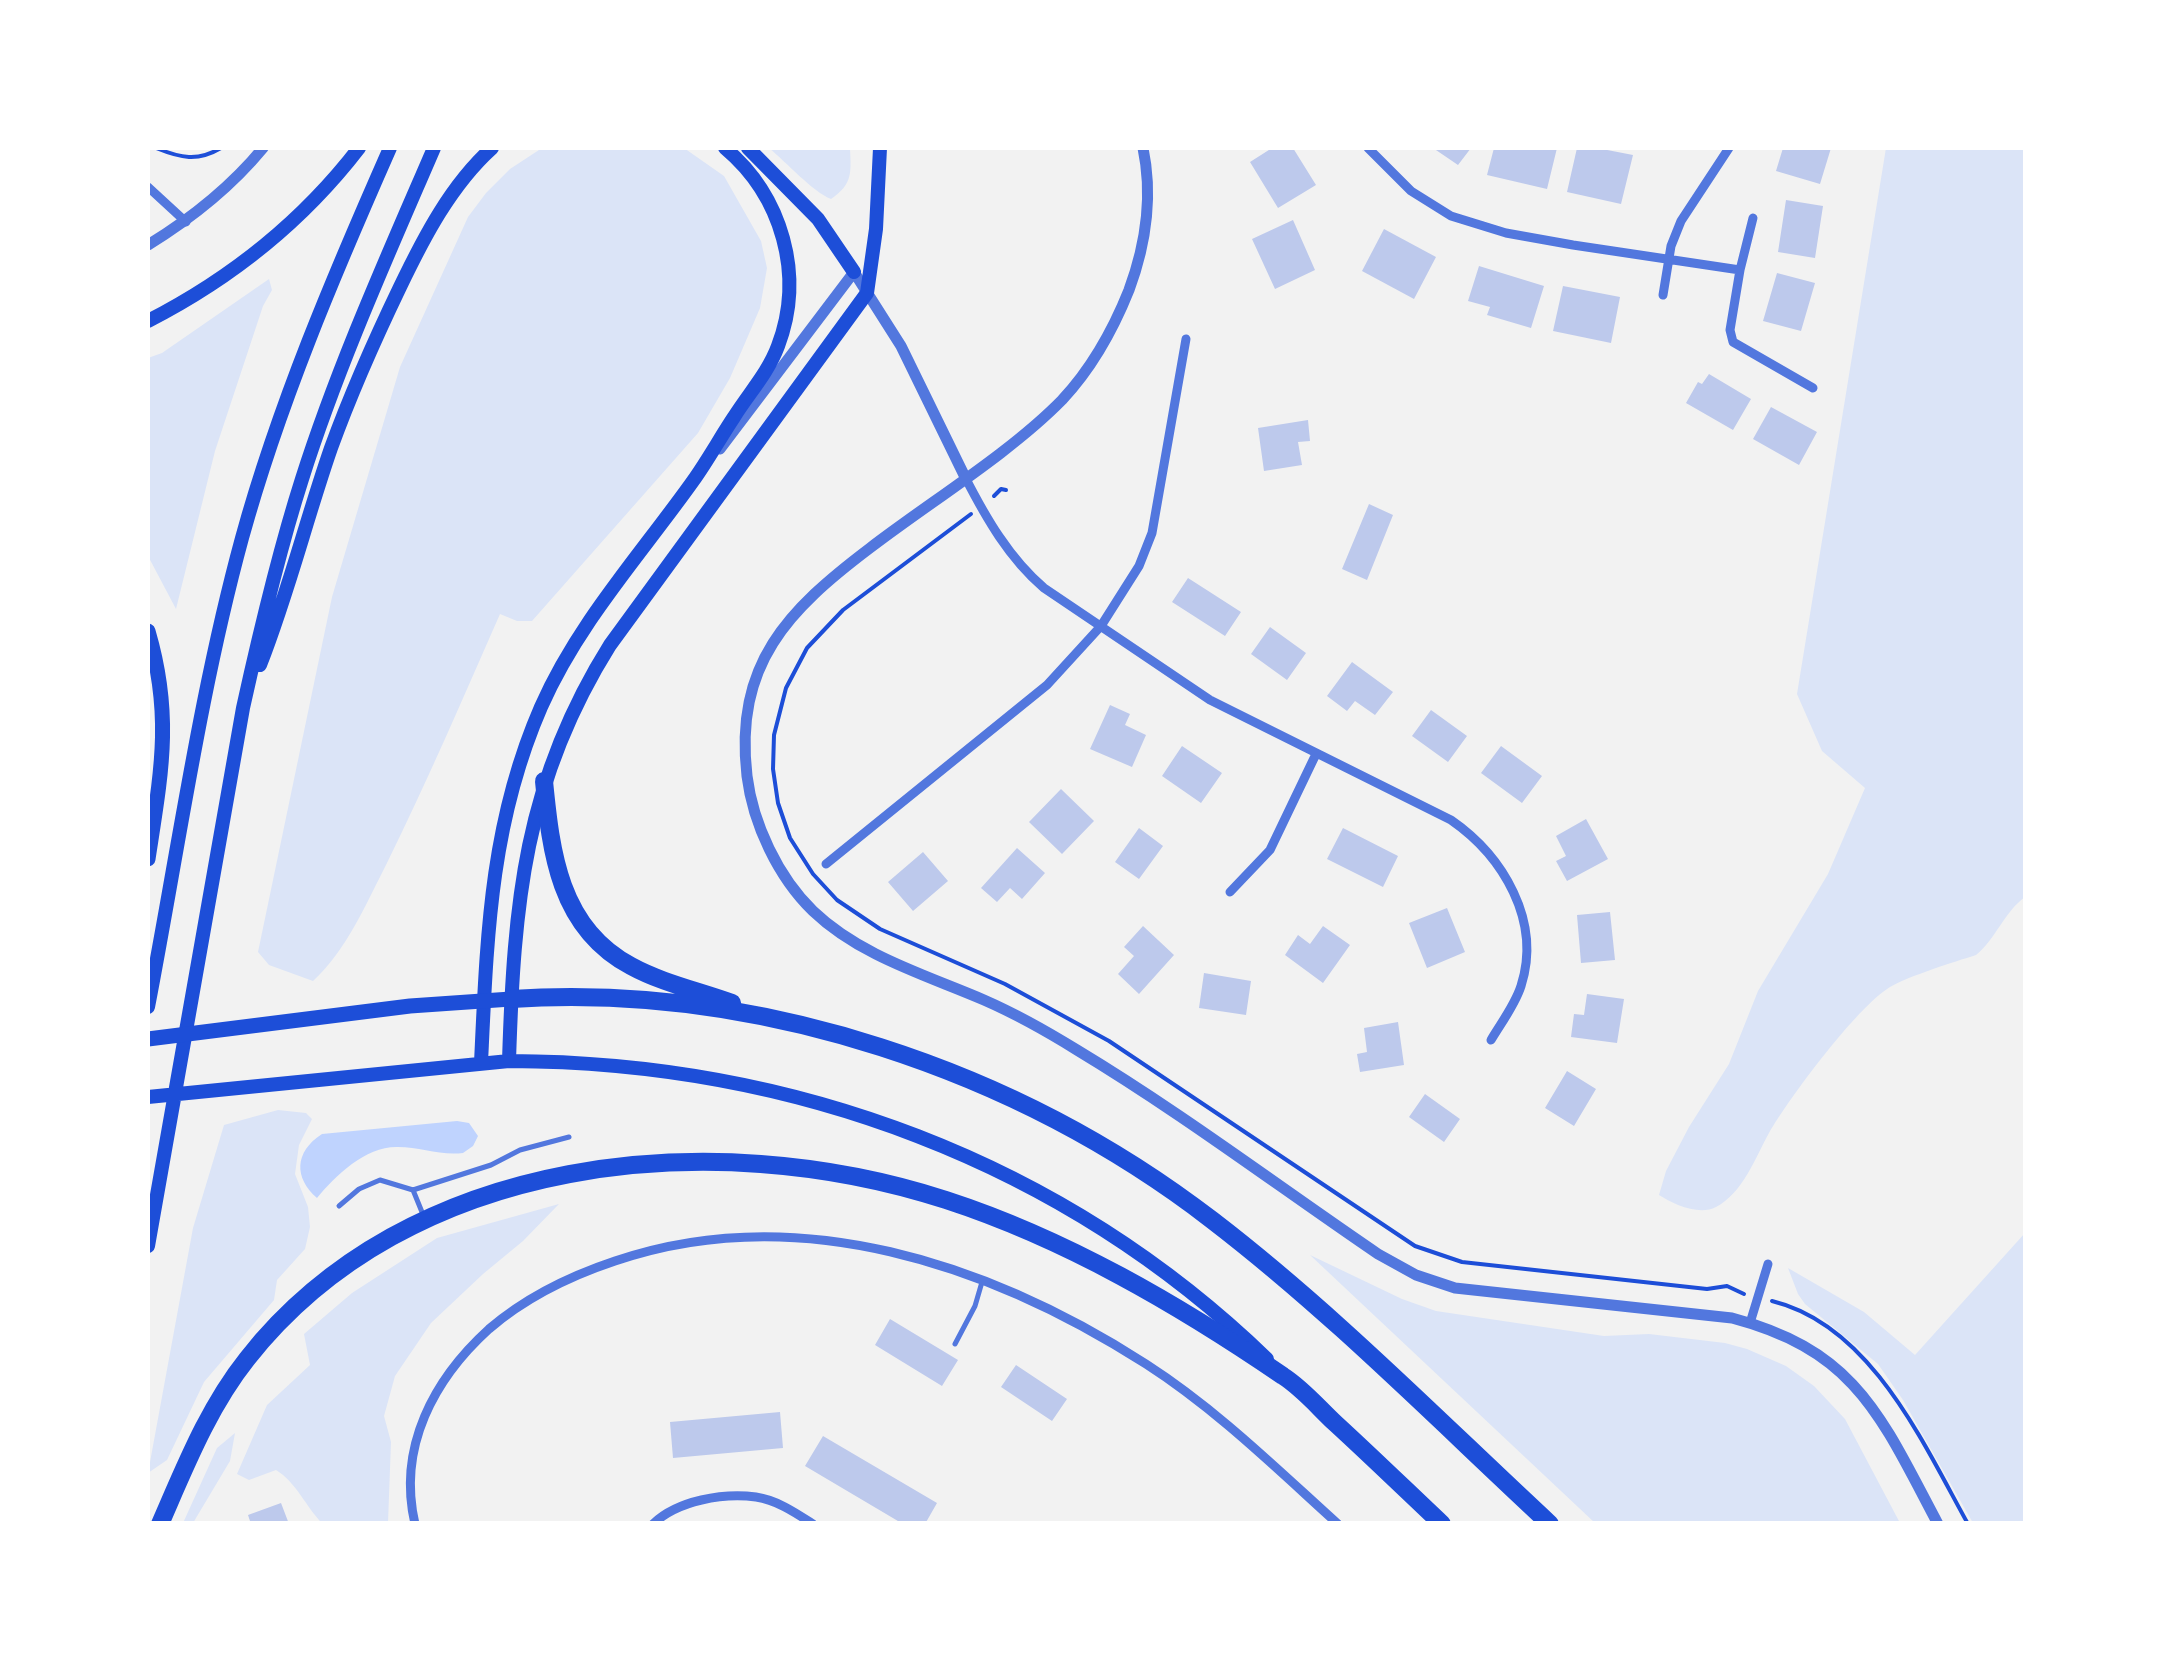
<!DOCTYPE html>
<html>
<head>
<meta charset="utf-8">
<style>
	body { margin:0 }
	#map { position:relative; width:2173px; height:1671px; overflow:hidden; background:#f2f2f2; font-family:Raleway,sans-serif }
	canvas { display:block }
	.frame { position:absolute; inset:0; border:150px solid #fff; pointer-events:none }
</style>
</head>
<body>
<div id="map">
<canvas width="2173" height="1671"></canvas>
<div class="frame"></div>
</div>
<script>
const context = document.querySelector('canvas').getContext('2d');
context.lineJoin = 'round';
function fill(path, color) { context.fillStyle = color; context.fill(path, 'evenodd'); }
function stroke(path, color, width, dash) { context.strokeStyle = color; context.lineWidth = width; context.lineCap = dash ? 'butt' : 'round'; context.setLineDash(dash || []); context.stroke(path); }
fill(new Path2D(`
	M542,148H684L724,176L761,241L767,268L760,308L730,378L698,433L532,621H517L500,614C463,698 427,782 386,865C366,904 346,951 313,981L269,965L258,952L332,597L400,367L468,217L486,193L510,169Z
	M769,148H850C851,173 853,184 831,199C813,192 786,162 769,148Z
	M1886,148H2025V897C2004,912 1996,939 1976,955C1954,962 1909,976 1890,987C1856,1008 1790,1097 1769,1133C1755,1158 1743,1193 1716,1207C1699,1216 1673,1204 1659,1195L1666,1171L1689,1127L1729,1064L1758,991L1828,874L1865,788L1822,751L1797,694Z
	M269,279L272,290L263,306L215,451L176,609L148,556V358L162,353Z
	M278,1110L306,1113L312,1119L299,1145L295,1174L308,1207L310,1227L305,1249L277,1280L274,1300L204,1382L167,1460L148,1473L193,1228L224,1125Z
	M559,1204L523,1241L483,1274L431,1323L395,1376L384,1416L391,1442L388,1523H322C306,1507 296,1482 276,1470L249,1480L237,1474L267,1405L310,1365L304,1334L352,1293L437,1238Z
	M2025,1233V1523H1973L1903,1400L1878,1364L1805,1304L1798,1294L1788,1268L1864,1312L1915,1355Z
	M1310,1255L1402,1299L1436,1311L1604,1336L1649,1334L1725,1343L1747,1349L1786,1366L1814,1386L1845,1419L1900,1523H1595Z
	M235,1433L230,1461L193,1523H183L217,1448Z`), '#dbe4f7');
fill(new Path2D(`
	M457,1121L469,1123L478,1136L473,1146L463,1153C441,1156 420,1147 398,1147C366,1146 336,1175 317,1198C294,1178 294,1152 322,1134Z`), '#bfd3fe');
fill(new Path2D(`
	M1272,148H1293L1316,185L1278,208L1250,162Z
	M1433,148H1471L1458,165Z
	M1494,148H1557L1547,189L1487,175Z
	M1577,148H1597L1633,155L1621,204L1567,192Z
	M1783,148H1831L1820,184L1776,171Z
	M1786,200L1823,206L1815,258L1778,252Z
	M1293,220L1315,270L1275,289L1252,239Z
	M1384,229L1436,257L1414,299L1362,271Z
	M1479,266L1544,286L1531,328L1487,315L1490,307L1468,301Z
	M1777,273L1815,283L1801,331L1763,321Z
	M1563,286L1620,297L1611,343L1553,331Z
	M1709,374L1751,399L1733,430L1686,403L1698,382L1702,384Z
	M1771,407L1817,432L1799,465L1753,439Z
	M1308,420L1310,441L1298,442L1302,465L1264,471L1258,428Z
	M1369,504L1393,515L1367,580L1342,569Z
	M1188,578L1241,612L1225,636L1172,602Z
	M1270,627L1306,653L1287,680L1251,654Z
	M1352,662L1393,692L1375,715L1355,701L1347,711L1327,696Z
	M1110,705L1130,714L1125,725L1146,735L1132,767L1090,749Z
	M1431,710L1467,736L1448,762L1412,736Z
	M1182,746L1222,773L1201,803L1162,776Z
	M1501,746L1542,776L1522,803L1481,773Z
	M1061,789L1094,821L1062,854L1029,822Z
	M1586,819L1608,859L1567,881L1556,861L1566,856L1556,836Z
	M1139,828L1163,846L1139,879L1115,862Z
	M1343,828L1398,856L1383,887L1327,859Z
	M1017,848L1045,873L1022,899L1010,888L997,902L981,888Z
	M923,852L948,881L913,911L888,882Z
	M1447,908L1465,952L1427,968L1409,923Z
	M1610,912L1615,960L1581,963L1577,915Z
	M1143,926L1174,955L1139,994L1118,974L1134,956L1124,947Z
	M1323,926L1350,945L1323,983L1285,955L1298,935L1310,944Z
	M1204,973L1251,981L1246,1015L1199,1008Z
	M1587,994L1624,999L1617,1043L1571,1037L1574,1014L1584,1015Z
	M1398,1022L1404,1065L1360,1072L1357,1054L1367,1052L1364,1028Z
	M1567,1071L1596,1089L1574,1126L1545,1108Z
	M1425,1094L1460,1119L1444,1142L1409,1117Z
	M890,1319L958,1360L942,1386L875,1345Z
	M1016,1365L1067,1399L1052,1421L1001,1387Z
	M780,1412L783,1448L673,1458L670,1422Z
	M823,1436L937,1503L925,1524H903L805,1466Z
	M281,1503L289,1524H251L248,1515Z`), '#bdc9ec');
stroke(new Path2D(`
	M156,148C181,158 197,162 221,148
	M994,496L1001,489L1006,490
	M971,514L843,610L807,648L786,688L774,735L773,769L778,803L790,838L813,874L837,900L880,929L1005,984L1109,1041L1415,1246L1462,1262L1707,1289L1727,1286L1744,1294
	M1772,1301C1871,1325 1923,1443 1968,1524`), '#1d4ed8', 4);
stroke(new Path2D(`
	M413,1190L424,1217
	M339,1206L359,1189L380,1180L413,1190L491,1165L520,1150L569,1137
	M955,1344L975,1306L982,1282`), '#5277de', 5);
stroke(new Path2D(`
	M1368,148L1411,191L1451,216L1506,233L1573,245L1740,270L1753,218
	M148,187L186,222
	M1740,270L1730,330L1733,342L1813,388
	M1663,295L1671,246L1681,221L1729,148
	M965,477C986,518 1009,558 1044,588L1210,700L1451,820C1503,856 1542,921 1521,986C1515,1005 1501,1023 1491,1040
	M826,864L1047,685L1101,626L1139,566L1152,533L1186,339
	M1230,892L1270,850L1316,754
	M1750,1323L1768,1264
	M415,1524C397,1447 434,1379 489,1329C525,1298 570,1276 615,1261C797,1199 990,1264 1146,1364C1216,1409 1276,1468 1338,1524
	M653,1524C678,1500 723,1493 756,1497C777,1500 796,1513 813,1524`), '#5277de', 9);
stroke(new Path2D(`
	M1143,148C1153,196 1146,244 1129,290C1113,330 1092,368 1062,400C1010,453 930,502 870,548C788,610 734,664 747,776C753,824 778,877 813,911C860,956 926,975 984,1000C1016,1014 1048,1032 1077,1050C1180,1112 1278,1186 1378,1254L1416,1275L1455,1288L1732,1318C1857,1351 1881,1417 1938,1524
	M148,245C192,218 230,188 263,148
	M720,449L854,272L901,346L965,477`), '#5277de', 11);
stroke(new Path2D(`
	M748,148L818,219L854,272
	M148,321C230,279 302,222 359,148
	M260,665C288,594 306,520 331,448C351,393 375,339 400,287C424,237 451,185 492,148
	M148,1007C178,851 200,692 242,538C279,404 334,275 390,148
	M509,1061C514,904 524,782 610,645L867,293L876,229L880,148
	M481,1063C487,937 490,824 541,707C578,623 641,554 693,481C708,460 720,438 734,417C749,393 768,373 778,346C805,275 782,196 725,148
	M148,1097L509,1061C793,1062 1062,1161 1267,1359
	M148,1246L243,708C260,631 278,554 302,479C338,366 387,257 434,148`), '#1d4ed8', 14);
stroke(new Path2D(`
	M148,631C173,716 161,774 148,859
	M148,1039L410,1006L511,999`), '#1d4ed8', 15);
stroke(new Path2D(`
	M544,781C551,852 559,928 631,966C662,983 699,991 732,1003
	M511,999C758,983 1017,1070 1212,1220C1332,1312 1439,1421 1550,1524
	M160,1524C185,1467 208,1408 247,1359C408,1154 712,1124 946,1200C1066,1239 1179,1305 1283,1376C1302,1388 1318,1407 1335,1423C1371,1456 1406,1490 1442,1524`), '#1d4ed8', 18);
</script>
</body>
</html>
